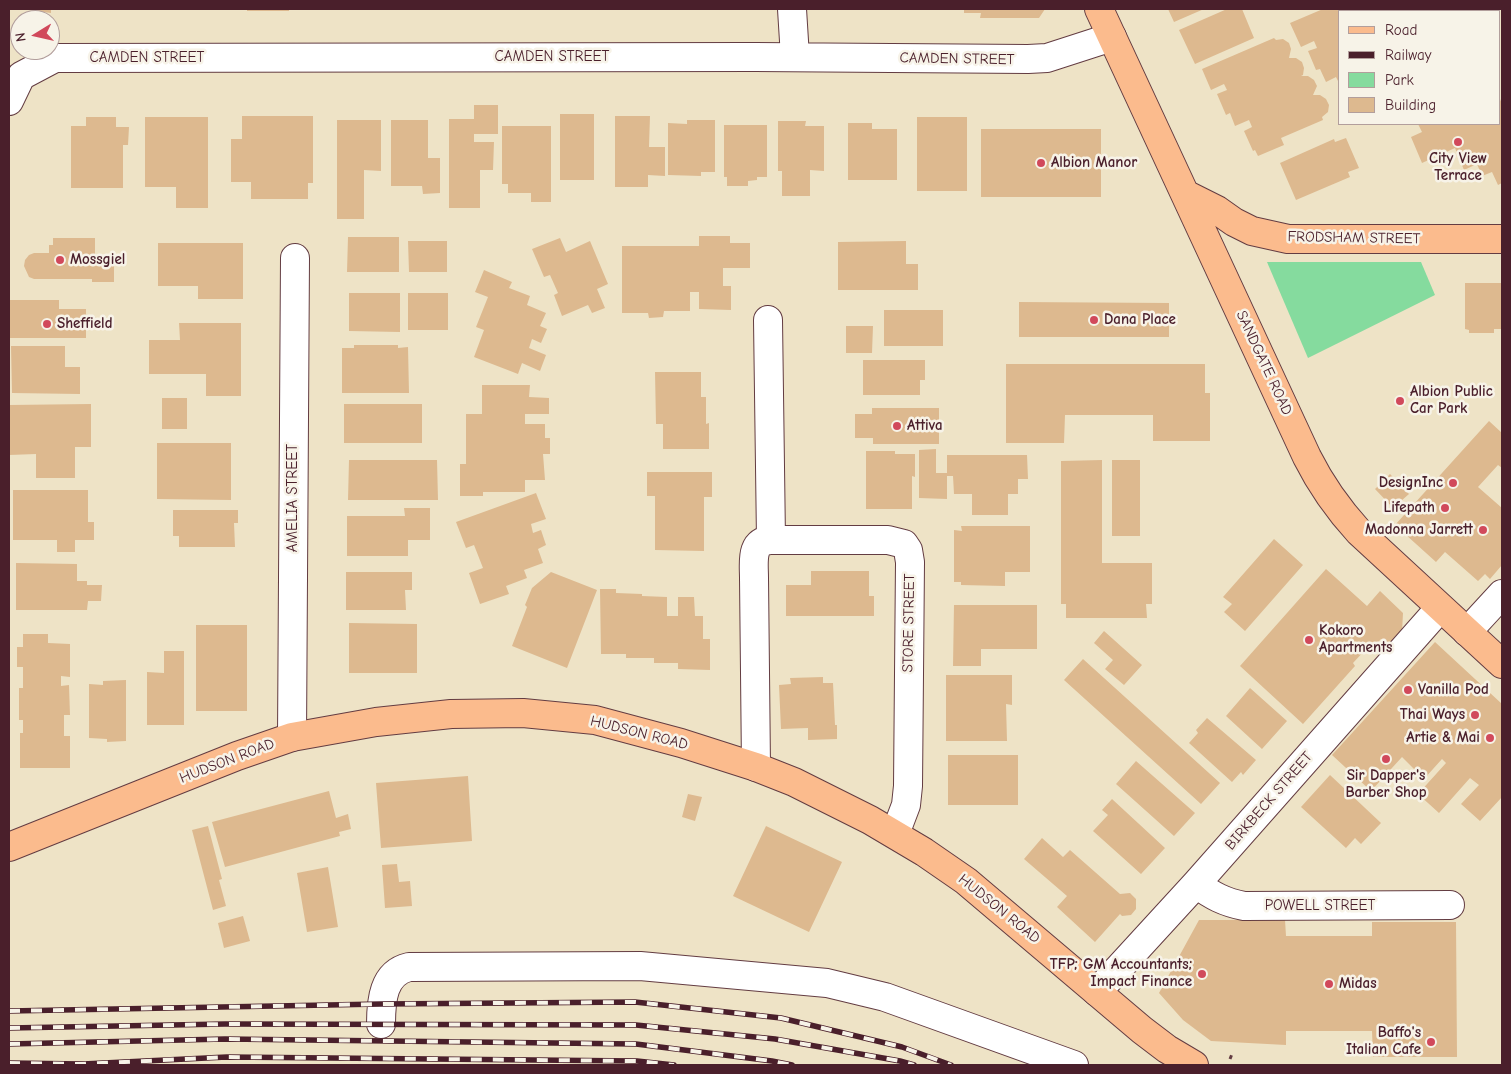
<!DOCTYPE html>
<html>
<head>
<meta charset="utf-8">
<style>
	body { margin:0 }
	#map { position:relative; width:1511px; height:1074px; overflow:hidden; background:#eee3c6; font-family:"Comic Neue",sans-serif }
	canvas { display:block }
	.frame { position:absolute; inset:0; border:10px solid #4a1f2b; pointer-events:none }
	.legend { position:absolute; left:1338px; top:10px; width:162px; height:115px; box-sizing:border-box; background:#f7f3e8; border:1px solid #b29e9c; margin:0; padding:6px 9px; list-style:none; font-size:15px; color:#4a1f2b }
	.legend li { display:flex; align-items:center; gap:10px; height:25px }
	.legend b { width:25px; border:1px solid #b29e9c }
	.north { position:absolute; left:10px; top:10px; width:50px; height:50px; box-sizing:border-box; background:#f7f3e8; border:1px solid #b29e9c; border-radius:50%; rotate:261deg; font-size:14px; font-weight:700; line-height:20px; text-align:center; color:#4a1f2b }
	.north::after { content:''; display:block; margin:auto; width:18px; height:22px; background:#d1495b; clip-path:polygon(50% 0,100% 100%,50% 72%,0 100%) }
</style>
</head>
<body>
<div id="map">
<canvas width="1511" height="1074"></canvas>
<div class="frame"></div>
<ul class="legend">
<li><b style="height:6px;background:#fbbb8d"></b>Road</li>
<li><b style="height:6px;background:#4a1f2b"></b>Railway</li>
<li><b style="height:14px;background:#85db9e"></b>Park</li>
<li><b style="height:14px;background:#ddb98f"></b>Building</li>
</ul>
<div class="north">N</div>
</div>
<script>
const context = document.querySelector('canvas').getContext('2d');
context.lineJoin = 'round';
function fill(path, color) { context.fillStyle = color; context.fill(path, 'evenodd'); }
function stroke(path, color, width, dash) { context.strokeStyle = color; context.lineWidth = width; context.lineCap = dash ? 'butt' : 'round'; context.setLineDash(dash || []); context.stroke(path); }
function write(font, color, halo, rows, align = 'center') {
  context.font = font + ' "Comic Neue",sans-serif'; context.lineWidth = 5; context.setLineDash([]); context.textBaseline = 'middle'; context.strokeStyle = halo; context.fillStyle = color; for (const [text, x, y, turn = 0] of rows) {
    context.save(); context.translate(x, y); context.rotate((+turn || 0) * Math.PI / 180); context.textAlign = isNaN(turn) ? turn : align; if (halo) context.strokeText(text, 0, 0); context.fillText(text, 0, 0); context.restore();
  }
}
fill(new Path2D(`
	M1267,262H1421L1435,295L1308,358Z`), '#85db9e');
fill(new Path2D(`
	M29,9H51V13L29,10Z
	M247,9H289V11H247Z
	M964,9H1045L1039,18H980L981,13H964Z
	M1168,9H1204L1174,22Z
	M1227,9H1242L1254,38L1195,64L1179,30Z
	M1323,9H1381V11H1340V85L1336,77L1326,82L1320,69L1316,70L1308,51L1317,48L1314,41L1301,47L1290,23Z
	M1404,9H1496L1495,11H1399Z
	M1274,38L1276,40L1283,39L1289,43L1291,49L1289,58H1296L1302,62L1304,68L1303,75L1301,76H1308L1314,80L1317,86L1313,95H1320L1326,99L1329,105L1328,112L1322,117L1323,120L1281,138L1284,145L1258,156L1255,150L1253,151L1244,131L1252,127L1249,120L1235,126L1230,113L1226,115L1217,94L1227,90L1224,84L1211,90L1202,69Z
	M1500,99L1502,104V183L1498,185L1492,172L1482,176L1477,164L1464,170L1455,148L1422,163L1411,137L1422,132L1418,124H1500Z
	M474,105H498V134H474V142H494L493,170H480V208H449V119H474Z
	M560,114H594V180H560Z
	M242,116H313V183H308V199H251V182H231V139H242Z
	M615,116H650L649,147H665V176L648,175V187H615Z
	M86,117H116V127H129L128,145H123V188H71V126H86Z
	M145,117H208V208H176V187H145Z
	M917,117H967V191H917Z
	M337,120H381V171L364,170V219H337Z
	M391,120H428V158H440V193L423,194L422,186H391Z
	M687,120H715V172H701V176L668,175V123L687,124Z
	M778,121H806L805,126H824V171L810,170V196H782V171H778Z
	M848,123H872V129H897V180H848Z
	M724,125H767V177H757V180L748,181V186H727V177H724Z
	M502,126H551V202H531V193H508V184H502Z
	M981,129H1101V197H981Z
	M1346,138L1359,168L1348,172L1350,177L1296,200L1280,163L1334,139L1335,142Z
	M699,236H730V243H750V268H723V286H731V310L699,309V292H690V311H664L663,317L649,318L648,313H622V246H699Z
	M348,237H399V272H347Z
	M53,238H95V260L114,261V282H92V279H34L29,277L24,266L25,260L29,255L34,253H49V245H53Z
	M560,238L566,252L590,241L608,284L597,289L605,308L592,313L588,305L562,316L554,295L558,293L550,275L544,277L532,249Z
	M408,241H447V272H409Z
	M906,241V264H918V290H838V242Z
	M158,243H243V299H198V286H158Z
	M484,270L512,282L509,288L530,296L527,305L546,313L540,326L547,329L541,343L532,339L529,348L546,355L540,371L522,363L518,374L474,357L484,330L476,327L488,297L475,292Z
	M1465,283H1502V329H1494V333H1469V330L1465,329Z
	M349,293H400V332L349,331Z
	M408,293H448V330H408Z
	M9,300H59V309H86V338H9Z
	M1019,302L1169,303V337H1019Z
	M884,310H943V346H884Z
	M179,323H241V396H206V374H149V340H180Z
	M846,326H873L872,353H846Z
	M354,345H398V348L408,347L409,393H342V348H354Z
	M11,346H65V367H80V394L12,393Z
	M863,360H925V380H920V395H863Z
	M1006,364H1205V393H1210V441H1153V415H1065L1064,443H1006Z
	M655,372H701V397H706V424L709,423V449H663V424H656Z
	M482,385H530L529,397L549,398V414H525V424H545V438H550V454H543L545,480H525V492H483V496H460V464H466V414H482Z
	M162,398H187V429H162Z
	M91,404V447H75V478H36V454L9,455V405Z
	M344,404H422V443H344Z
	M872,408H939V444H873V438H855V414H872Z
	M1489,421L1502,433V468L1498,465L1478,487L1502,508V565L1490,579L1485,574L1478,581L1445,552L1436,562L1395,525Z
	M157,443H231V500L157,499Z
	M936,449V473H947V455H1027L1028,479H1018V494H1008V515H972V494H954L953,476H947V499L919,498V450Z
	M866,451H895V454H915V477L912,476V509H866Z
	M349,460H437L438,500H348Z
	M1102,460V563H1152V604H1146L1147,618H1066V604H1061V461Z
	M1112,460H1140V536H1112Z
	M647,472H712V497H704V551L655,550V496H647Z
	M1390,474L1409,494L1393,508L1375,489Z
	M13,490H88V522H94V540H75V552H57V540H13Z
	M536,493L546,519L531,524L533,533L541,530L546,545L538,549L543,563L524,570L527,578L506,586L509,594L480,604L469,573L483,568L474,545L466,548L456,522Z
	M404,508H430V540H408V556H347V516H405Z
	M173,510H238V523H234L235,547H179V536H173Z
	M961,526H1030V572H1005V586L961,585V582H954V530L962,531Z
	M1274,539L1303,565L1245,631L1224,612L1232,604L1223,597Z
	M16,563L77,564V581H87V585H102L101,601H88L87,610H16Z
	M1326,569L1367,606L1380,591L1403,613L1402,632L1389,647L1381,639L1369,652L1366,649L1353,663L1355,666L1303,724L1240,666Z
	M811,571H869V596H874V616H786V585H811Z
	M346,572H412V590H405L406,610H346Z
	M551,572L597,590L567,668L512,646L527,607L525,605L532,588Z
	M600,589H616V593L642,594V596L667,597V616H678V597H694L695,616H703V639H710V670L678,669V663H654V658H626V654H601Z
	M954,605H1037V649H981V666H953Z
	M349,623L417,624V673H349Z
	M196,625H247V711H196Z
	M1104,631L1142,665L1124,685L1105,669L1113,660L1094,643Z
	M23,634H48V643L70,644V677L61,676V686L69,685L70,715H64V736H70V768H20V733H23V720H19V688H23V667H17V647H23Z
	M1435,642L1502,704V797L1480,821L1461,804L1479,785L1470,778L1439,813L1418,794L1446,763L1442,759L1424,779L1402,757L1371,791L1332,755Z
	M164,651H184V725H147V672L164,673Z
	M1083,659L1220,783L1201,804L1064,680Z
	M946,675H1012V705L1006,704L1007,741H946Z
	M823,677V683H833L835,725H837V739L808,740V728L781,729L779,685L791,684L790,678Z
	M126,680V741L107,742V739L89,738V684L103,685V681Z
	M1250,688L1287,721L1262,749L1226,716Z
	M1207,718L1256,760L1243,775L1241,772L1232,782L1189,743L1198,733L1196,730Z
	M948,755H1018V805H948Z
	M1136,761L1195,813L1174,836L1116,784Z
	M1330,775L1381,823L1361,844L1355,838L1346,848L1301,807Z
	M468,776L472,841L381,848L376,783Z
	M329,791L336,818L348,814L351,829L339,832L340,836L225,867L212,822Z
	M688,794L702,797L695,821L682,817Z
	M1112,799L1165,848L1141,874L1093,831L1108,815L1102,810Z
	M208,826L222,879L219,880L226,906L213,910L192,830Z
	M766,826L842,862L809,932L733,896Z
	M1042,838L1063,857L1070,850L1120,894L1130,893L1136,899V909L1131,915L1122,916L1120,914L1095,942L1057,907L1067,896L1024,859Z
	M397,864L399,882L410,881L412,906L385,908L382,865Z
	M328,867L338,927L307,932L297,873Z
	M243,916L250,941L224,948L218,923Z
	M1199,920H1285L1286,936H1372V922H1456L1457,1057H1373L1372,1031H1286V1045L1211,1041L1183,1020L1159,993Z`), '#ddb98f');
const minor = new Path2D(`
	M792,9L795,57
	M9,101L21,76L55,58L755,57L1028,59L1047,58L1112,37
	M768,320L771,540
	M1467,632L1502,594
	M292,737L295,258
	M756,767L754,578C754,562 750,541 771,540H888L904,544L908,550L910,562L908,786L906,805L895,834
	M1196,884C1213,896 1224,902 1244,906L1450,905
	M1097,992L1196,884L1440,608
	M381,1024C381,1001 383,973 409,967L640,966L827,983L885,997L1074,1065`);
const major = new Path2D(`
	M9,847L237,756L292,737L376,722L451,714L523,713L595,720L681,743L756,767L794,782L870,820L924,852L966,881L1142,1030L1167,1049L1194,1065`);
const highway = new Path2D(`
	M1099,9L1307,457C1321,485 1338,509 1359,532L1502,664
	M1187,195L1217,210L1234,222L1252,231L1288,239H1502`);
stroke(minor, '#633c42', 30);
stroke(major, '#633c42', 30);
stroke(highway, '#633c42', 30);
stroke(new Path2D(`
	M1230,1059L1232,1054`), '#633c42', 3, [4, 4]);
stroke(minor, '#fff', 28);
stroke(major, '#fbbb8d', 28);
stroke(highway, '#fbbb8d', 28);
const rail = new Path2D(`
	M9,1011L381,1004L635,1002L781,1018L902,1047L951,1065
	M9,1028L225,1024L636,1025L775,1039L900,1061L914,1065
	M9,1044L225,1039L636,1044L772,1061L792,1065
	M9,1063L83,1064L227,1057L637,1061L674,1065`);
stroke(rail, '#4a1f2b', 5.5);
stroke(rail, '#f7f3e8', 4, [11]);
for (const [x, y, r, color] of [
	[1458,142,5,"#d1495b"],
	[1041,163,5,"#d1495b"],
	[60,260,5,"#d1495b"],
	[1094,320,5,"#d1495b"],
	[47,324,5,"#d1495b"],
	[1400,401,5,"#d1495b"],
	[897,426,5,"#d1495b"],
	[1453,483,5,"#d1495b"],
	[1445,508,5,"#d1495b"],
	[1483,530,5,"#d1495b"],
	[1309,640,5,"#d1495b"],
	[1408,690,5,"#d1495b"],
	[1475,715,5,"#d1495b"],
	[1490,738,5,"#d1495b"],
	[1386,759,5,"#d1495b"],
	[1202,974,5,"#d1495b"],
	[1329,984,5,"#d1495b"],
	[1431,1042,5,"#d1495b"]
]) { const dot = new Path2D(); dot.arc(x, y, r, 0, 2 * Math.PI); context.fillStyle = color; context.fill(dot); stroke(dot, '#f7f3e8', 2); }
write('15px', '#4a1f2b', '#f7f3e8', [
	["CAMDEN STREET",552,57],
	["CAMDEN STREET",147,58],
	["CAMDEN STREET",957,59,1],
	["FRODSHAM STREET",1354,238,1],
	["SANDGATE ROAD",1264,363,65],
	["AMELIA STREET",293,498,-90],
	["STORE STREET",909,623,-89],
	["HUDSON ROAD",639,733,14],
	["HUDSON ROAD",227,761,-21],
	["BIRKBECK STREET",1269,801,-49],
	["POWELL STREET",1320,906],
	["HUDSON ROAD",999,909,39]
]);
write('bold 15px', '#4a1f2b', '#f7f3e8', [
	["City View",1458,159,"center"],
	["Terrace",1458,176,"center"],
	["Albion Manor",1051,163],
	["Mossgiel",70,260],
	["Dana Place",1104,320],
	["Sheffield",57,324],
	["Albion Public",1410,392],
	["Car Park",1410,409],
	["Attiva",907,426],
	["DesignInc",1443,483,"right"],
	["Lifepath",1435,508,"right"],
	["Madonna Jarrett",1473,530,"right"],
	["Kokoro",1319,631],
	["Apartments",1319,648],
	["Vanilla Pod",1418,690],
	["Thai Ways",1465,715,"right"],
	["Artie & Mai",1480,738,"right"],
	["Sir Dapper's",1386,776,"center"],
	["Barber Shop",1386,793,"center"],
	["TFP; GM Accountants;",1192,965,"right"],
	["Impact Finance",1192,982,"right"],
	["Midas",1339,984],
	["Baffo's",1421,1033,"right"],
	["Italian Cafe",1421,1050,"right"]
], 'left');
</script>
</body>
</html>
